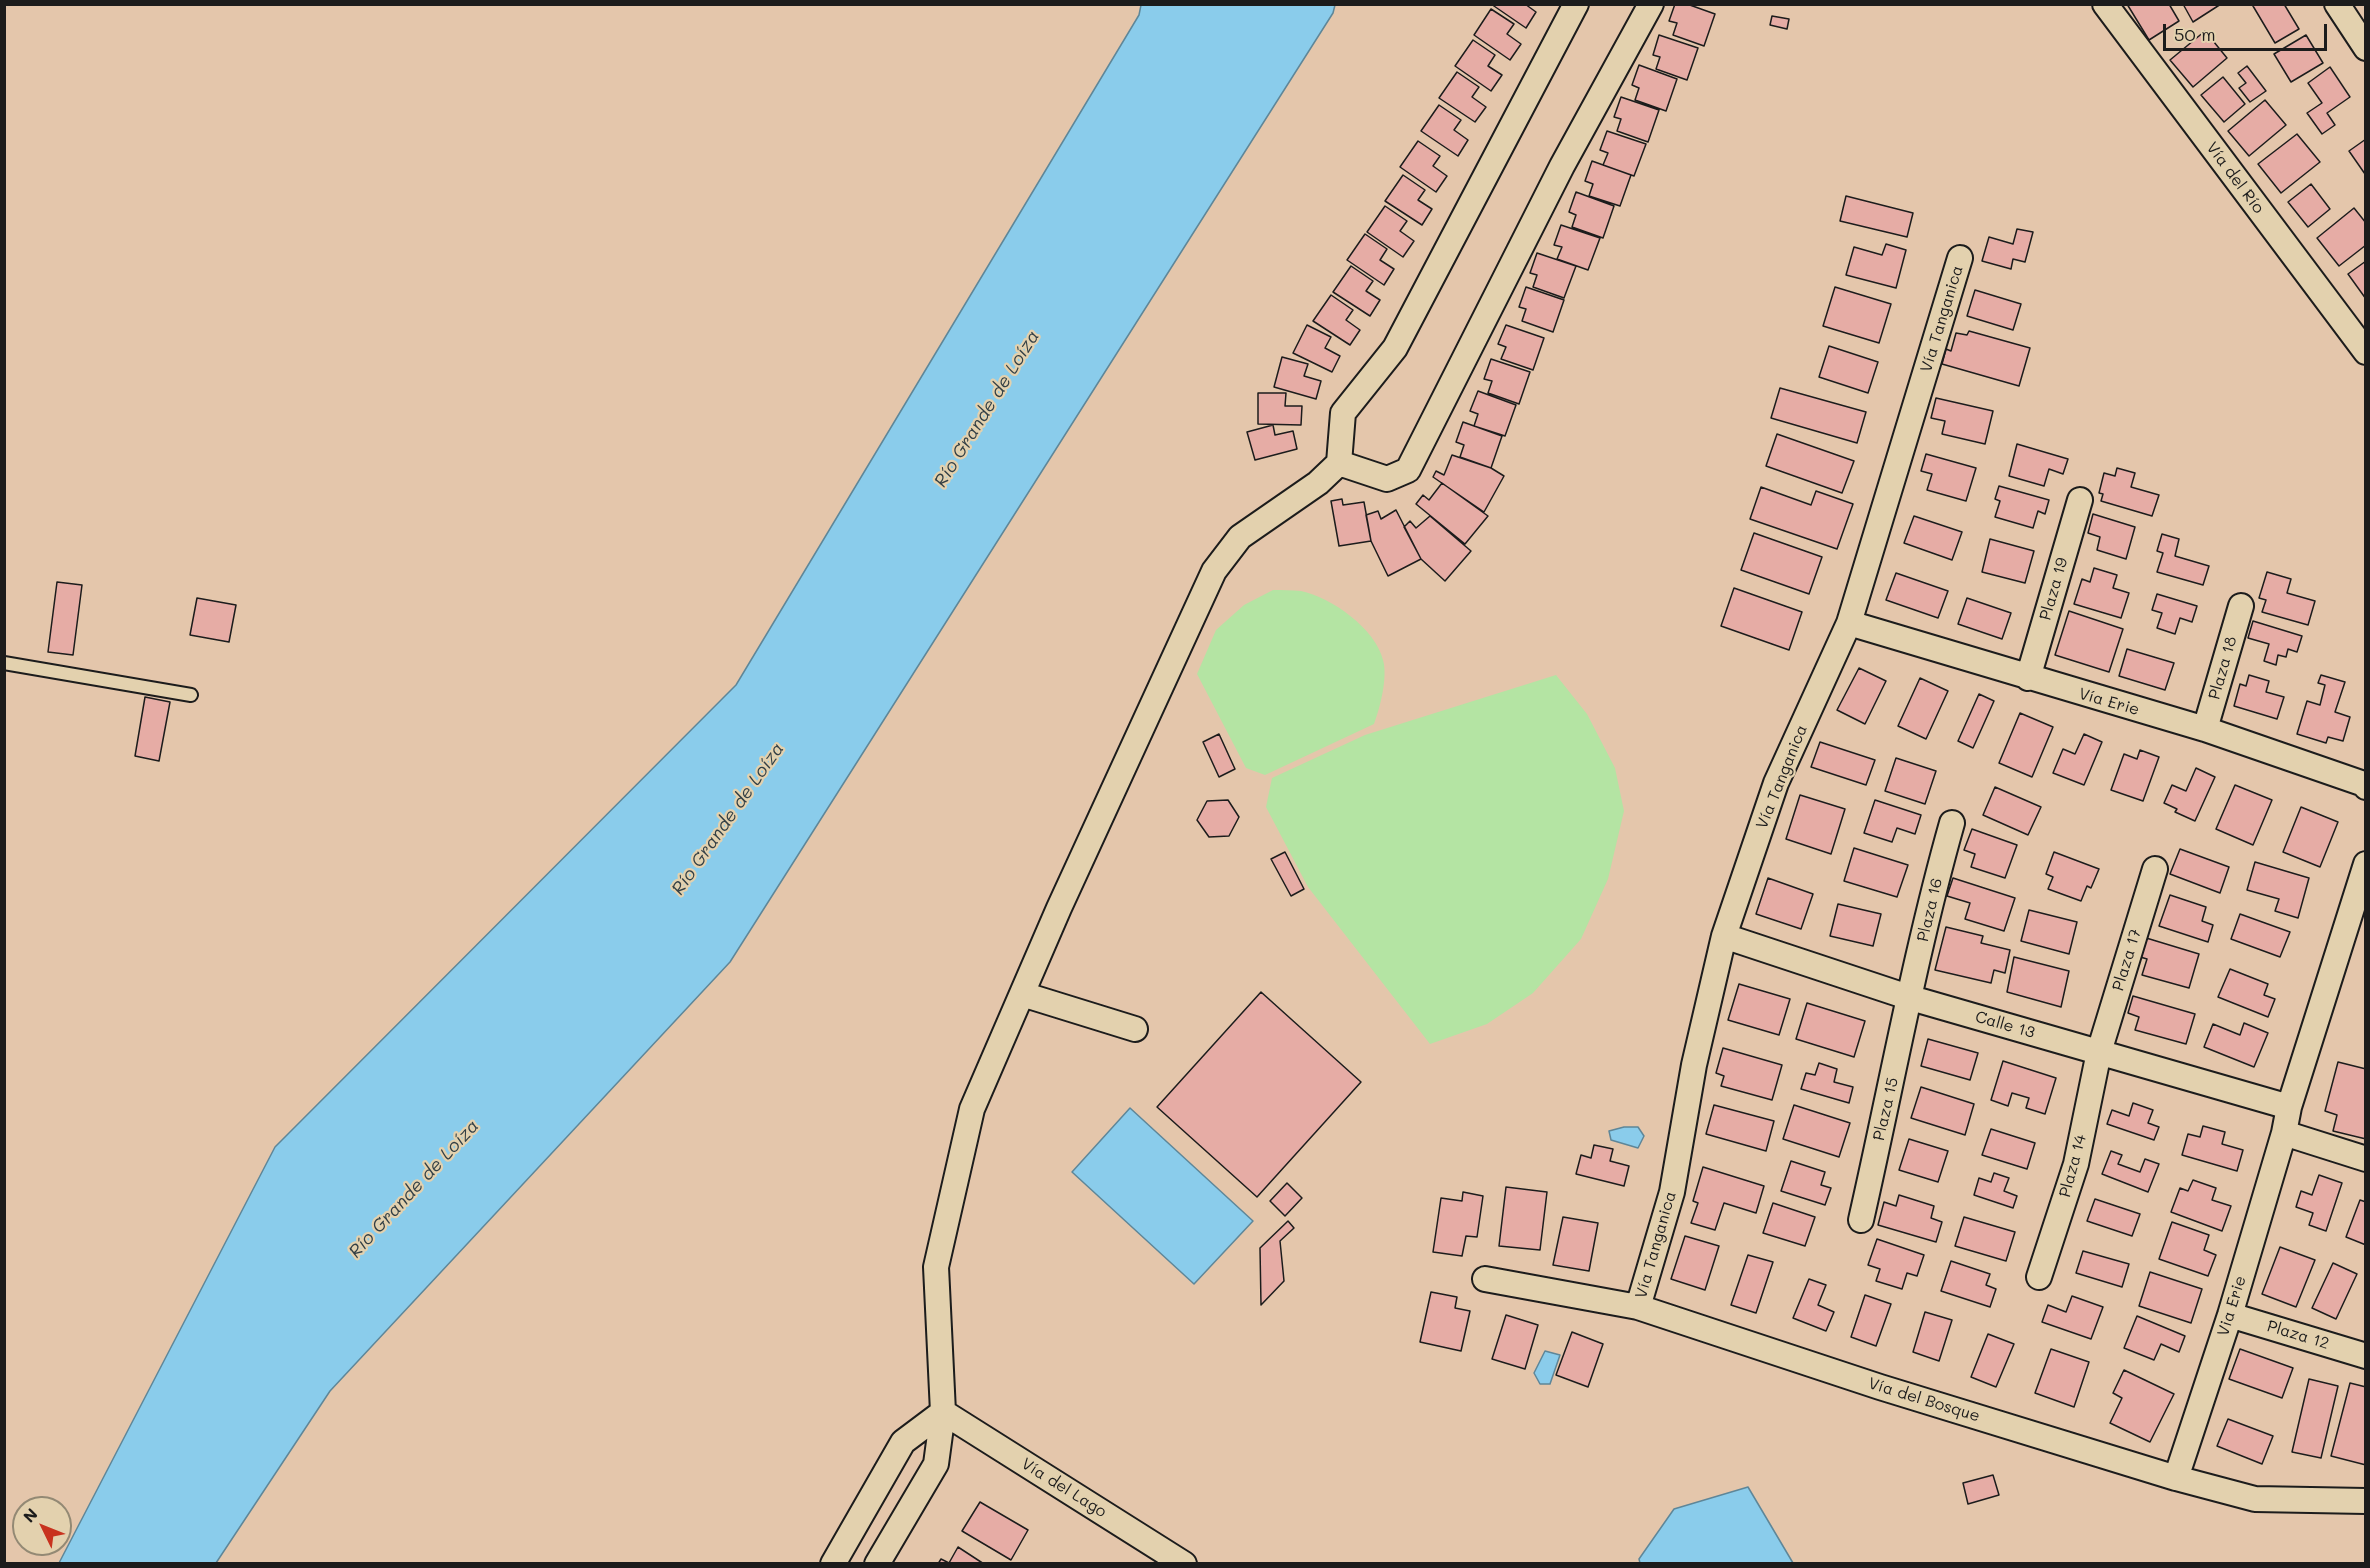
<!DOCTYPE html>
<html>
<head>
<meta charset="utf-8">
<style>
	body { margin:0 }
	#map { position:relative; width:2370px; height:1568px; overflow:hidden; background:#e4c6ab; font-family:Mali,sans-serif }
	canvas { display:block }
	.frame { position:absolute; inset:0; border:6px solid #1c1c1c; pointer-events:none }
	.north { position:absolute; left:12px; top:1496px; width:60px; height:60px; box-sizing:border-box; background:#e3d1ae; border:2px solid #938974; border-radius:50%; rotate:313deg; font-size:16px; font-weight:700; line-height:24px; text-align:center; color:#1c1c1c }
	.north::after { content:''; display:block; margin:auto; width:21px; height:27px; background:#c8321e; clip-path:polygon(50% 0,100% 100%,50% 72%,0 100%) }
	.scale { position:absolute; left:2163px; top:24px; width:164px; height:27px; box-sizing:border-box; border:3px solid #1c1c1c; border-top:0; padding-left:8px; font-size:18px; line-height:21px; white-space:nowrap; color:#1c1c1c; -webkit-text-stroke:4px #e3d1ae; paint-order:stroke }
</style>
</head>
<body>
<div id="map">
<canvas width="2370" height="1568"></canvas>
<div class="frame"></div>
<div class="north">N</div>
<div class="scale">50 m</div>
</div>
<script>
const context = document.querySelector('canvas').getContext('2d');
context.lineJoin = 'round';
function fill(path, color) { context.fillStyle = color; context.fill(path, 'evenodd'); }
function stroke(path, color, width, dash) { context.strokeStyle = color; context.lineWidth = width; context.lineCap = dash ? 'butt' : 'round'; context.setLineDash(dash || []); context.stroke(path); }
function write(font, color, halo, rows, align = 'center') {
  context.font = font + ' Mali,sans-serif'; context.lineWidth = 4.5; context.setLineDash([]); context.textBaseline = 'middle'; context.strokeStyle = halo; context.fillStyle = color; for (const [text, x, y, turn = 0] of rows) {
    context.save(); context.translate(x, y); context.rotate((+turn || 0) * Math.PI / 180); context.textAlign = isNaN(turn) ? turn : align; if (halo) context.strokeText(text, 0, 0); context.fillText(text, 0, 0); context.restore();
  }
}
fill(new Path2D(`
	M1273,590C1282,590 1292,590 1301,591C1331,597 1376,629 1383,660C1388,677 1380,708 1374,724L1265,775L1246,768L1197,674L1216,630L1244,605Z
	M1556,675L1587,714L1615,768L1624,811L1608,879L1581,939L1533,993L1487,1024L1430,1044L1308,887L1266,807L1272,778L1365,735Z`), '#b4e4a3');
const water = new Path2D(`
	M1141,5H1335L1333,13L730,962L330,1391L216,1563H59L275,1147L736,685L1139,15Z
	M1130,1108L1253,1221L1194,1284L1072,1172Z
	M1624,1127H1638L1644,1136L1638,1148L1611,1140L1609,1131Z
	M1545,1351L1560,1355L1550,1384H1540L1534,1373Z
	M1748,1487L1793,1563H1640L1639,1559L1674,1509Z`);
fill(water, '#8acceb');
stroke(water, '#5e8698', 1.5);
const building = new Path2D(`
	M1491,4H1525L1536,12L1526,28Z
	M1675,4H1687L1715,14L1704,46L1673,35L1677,23L1669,21Z
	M2127,4H2169L2179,21L2149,40Z
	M2183,4H2221L2193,22Z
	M2256,4H2284L2299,29L2275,43L2253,6Z
	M1491,9L1514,24L1507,34L1521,44L1510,60L1474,35Z
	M1772,16L1789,19L1787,29L1770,25Z
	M2205,31L2227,58L2193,87L2170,60Z
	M1659,35L1698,48L1687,80L1656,69L1660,57L1653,55Z
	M2306,35L2323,63L2291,82L2274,54Z
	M1473,40L1495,55L1488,66L1502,75L1491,91L1455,66Z
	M1639,65L1677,79L1666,111L1635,100L1639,88L1632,85Z
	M2247,66L2266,91L2250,102L2239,88L2246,83L2238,73Z
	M2330,67L2350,97L2327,113L2335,125L2322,134L2307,113L2322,103L2308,83Z
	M1457,72L1479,87L1472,97L1486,107L1475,122L1439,98Z
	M2223,77L2245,104L2224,122L2201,95Z
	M1621,97L1659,110L1648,142L1617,131L1621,119L1614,117Z
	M2265,100L2286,125L2249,156L2228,131Z
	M1439,105L1461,120L1454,130L1468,140L1458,156L1421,131Z
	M1607,131L1646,144L1634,176L1603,165L1608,153L1600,150Z
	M2297,134L2320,162L2281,193L2258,164Z
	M2366,139V173L2365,174L2349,151Z
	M1418,141L1440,156L1433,166L1447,176L1436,192L1400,167Z
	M1592,161L1631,175L1620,206L1589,196L1593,184L1585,181Z
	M1403,175L1425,190L1418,200L1432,209L1422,225L1385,201Z
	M2311,184L2330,209L2308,227L2288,202Z
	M1576,192L1614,206L1603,238L1572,227L1576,215L1569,212Z
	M1846,196L1913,213L1907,237L1840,221Z
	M1385,206L1407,221L1400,231L1414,241L1403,257L1367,232Z
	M2354,208L2366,223V245L2339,266L2317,238Z
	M1561,225L1600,238L1588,270L1557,259L1562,247L1554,245Z
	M2017,229L2033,232L2025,262L2013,259L2011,269L1982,261L1989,237L2013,244Z
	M1365,234L1387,249L1380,260L1394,269L1384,285L1347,260Z
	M1886,244L1906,250L1896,288L1846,275L1854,247L1882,255Z
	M1537,253L1576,266L1564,298L1533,287L1537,275L1530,273Z
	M2366,261V299L2348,274Z
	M1351,266L1373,281L1366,291L1380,300L1370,316L1333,292Z
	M1526,287L1564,300L1553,332L1522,321L1526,309L1519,307Z
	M1835,287L1891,304L1879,343L1823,326Z
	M1975,290L2021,304L2013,330L1967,316Z
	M1331,295L1353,310L1346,320L1360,330L1350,345L1313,321Z
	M1307,325L1331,337L1325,348L1340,356L1332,372L1293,353Z
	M1506,325L1544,338L1533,370L1501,359L1506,347L1498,344Z
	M1969,331L2030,348L2019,386L1942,364L1946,349L1951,351L1956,333L1967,335Z
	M1829,346L1878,362L1868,393L1819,377Z
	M1282,357L1308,364L1304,376L1321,381L1316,399L1274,387Z
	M1491,359L1530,372L1519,404L1488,393L1492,381L1484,379Z
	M1780,388L1866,412L1857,443L1771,418Z
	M1478,391L1516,405L1505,436L1474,426L1478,414L1470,411Z
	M1258,393H1286L1285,406H1302L1301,425L1258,424Z
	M1936,398L1993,411L1985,444L1942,434L1945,421L1931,418Z
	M1463,422L1502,436L1491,468L1460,457L1464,445L1456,442Z
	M1273,425L1275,435L1293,431L1297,449L1255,460L1247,432Z
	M1777,434L1854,461L1842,493L1766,466Z
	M2017,444L2068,459L2063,474L2049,469L2044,486L2009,476Z
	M1926,454L1976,468L1966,501L1927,490L1932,474L1921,471Z
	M1452,455L1491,468L1504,476L1484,512L1433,477L1436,471L1444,475Z
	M2117,468L2135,473L2131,487L2159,495L2152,516L2101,501L2103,494L2099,493L2104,473L2115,476Z
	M1442,483L1488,516L1465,544L1416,504L1423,495L1429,500Z
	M1999,486L2049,500L2045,514L2038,511L2033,528L1995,517L2000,501L1995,499Z
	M1761,487L1811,505L1816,491L1853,504L1837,549L1750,519Z
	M1342,499L1343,505L1364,502L1371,541L1339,546L1331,501Z
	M1396,510L1421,559L1388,576L1371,541L1366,515L1378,511L1381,519Z
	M2093,514L2135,527L2126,559L2097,550L2100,537L2088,533Z
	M1430,516L1471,551L1445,581L1421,559L1404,527L1410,521L1416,528Z
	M1914,516L1962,532L1952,560L1904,543Z
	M1754,533L1822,557L1809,594L1741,570Z
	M2162,534L2179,539L2175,556L2209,566L2203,585L2157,572L2163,553L2157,551Z
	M1990,539L2034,551L2025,583L1982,572Z
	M2094,568L2117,575L2113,588L2129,593L2121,618L2074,604L2082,579L2090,582Z
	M2267,572L2291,579L2287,593L2315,601L2308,625L2262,612L2266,600L2259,598Z
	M1896,573L1948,591L1938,618L1886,600Z
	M57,582L82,585L73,655L48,652Z
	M1734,588L1802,612L1789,650L1721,626Z
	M2157,594L2197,606L2192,622L2180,618L2175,634L2157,628L2162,613L2152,610Z
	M197,598L236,605L229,642L190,635Z
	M1967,598L2011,613L2002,639L1958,624Z
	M2069,611L2123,629L2109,672L2055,655Z
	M2253,621L2302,636L2297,652L2288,649L2286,657L2278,655L2276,665L2264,661L2269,644L2248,638Z
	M2127,649L2174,663L2165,690L2119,676Z
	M1859,668L1886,681L1865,724L1837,710Z
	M2249,675L2269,681L2266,692L2284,697L2277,719L2234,706L2240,684L2246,686Z
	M2321,675L2345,682L2335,712L2350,717L2343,741L2328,737L2326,743L2297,734L2307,701L2320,705L2325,685L2318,683Z
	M1920,678L1948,691L1926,739L1898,726Z
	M1979,694L1994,701L1973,748L1958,741Z
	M145,697L170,702L159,761L135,756Z
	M2020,713L2053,727L2032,777L1999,763Z
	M1219,734L1235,769L1219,777L1203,742Z
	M2084,734L2102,742L2084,785L2053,773L2063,749L2075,754Z
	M1820,742L1875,760L1866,785L1811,767Z
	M2140,750L2159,757L2143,801L2111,790L2124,754L2137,759Z
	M1896,758L1936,771L1925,804L1885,791Z
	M2196,768L2215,777L2195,821L2175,812L2177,809L2164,803L2172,785L2186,791Z
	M2235,785L2272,800L2253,845L2216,829Z
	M1995,787L2041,807L2028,835L1983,815Z
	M1800,795L1845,809L1831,854L1786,839Z
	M1228,800L1239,817L1229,836L1209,837L1197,820L1207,801Z
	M1875,800L1921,815L1915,834L1897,828L1892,842L1864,833Z
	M2301,807L2338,822L2320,867L2283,852Z
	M1972,829L2017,845L2005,878L1971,867L1975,854L1964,850Z
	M1854,848L1908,865L1897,897L1844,881Z
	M2180,849L2229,867L2220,893L2170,874Z
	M1285,852L1304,889L1291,896L1271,859Z
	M2054,852L2099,869L2091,888L2087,886L2081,901L2048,889L2053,877L2046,874Z
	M2255,862L2309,878L2298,918L2275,911L2279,899L2247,890Z
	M1768,878L1813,894L1801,929L1756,914Z
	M1953,878L2015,898L2004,931L1965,919L1970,903L1947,896Z
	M2170,895L2206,907L2202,921L2213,925L2208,942L2159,926Z
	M1838,904L1881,914L1873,946L1830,936Z
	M2029,910L2077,922L2069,954L2021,941Z
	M2240,914L2290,932L2280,957L2231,939Z
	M1946,927L1983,936L1981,943L2010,950L2005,973L1994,970L1991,983L1935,970Z
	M2143,937L2199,954L2189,988L2142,975L2147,959L2137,956Z
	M2014,957L2069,971L2061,1007L2007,992Z
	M2230,969L2268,984L2264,995L2275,999L2268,1017L2218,997Z
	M1739,984L1790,999L1779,1035L1728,1020Z
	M1261,992L1361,1082L1257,1197L1157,1107Z
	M2133,996L2195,1014L2186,1044L2135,1030L2139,1017L2128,1013Z
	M1807,1003L1865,1021L1854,1057L1796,1039Z
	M2244,1023L2268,1033L2254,1067L2204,1047L2213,1024L2240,1035Z
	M1928,1039L1978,1053L1970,1080L1921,1066Z
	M1723,1048L1782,1065L1772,1100L1721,1086L1724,1076L1716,1073Z
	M2003,1061L2056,1078L2045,1114L2026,1108L2029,1098L2012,1093L2008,1106L1991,1100Z
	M2338,1062L2366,1069V1139L2333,1131L2337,1115L2325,1111Z
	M1819,1063L1837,1069L1834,1082L1853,1087L1849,1103L1801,1089L1806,1073L1815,1075Z
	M1921,1087L1974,1104L1965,1135L1911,1118Z
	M2133,1103L2153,1110L2148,1123L2159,1127L2154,1140L2107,1124L2112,1110L2129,1116Z
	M1714,1105L1774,1121L1766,1151L1706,1134Z
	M1794,1105L1850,1123L1839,1157L1783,1139Z
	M2203,1126L2225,1132L2222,1144L2243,1150L2237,1171L2182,1155L2188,1134L2200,1137Z
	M1991,1129L2035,1143L2027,1169L1982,1155Z
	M1909,1139L1948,1151L1938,1182L1899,1170Z
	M1594,1145L1613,1149L1610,1161L1629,1166L1624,1186L1576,1174L1581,1155L1591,1158Z
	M2111,1151L2122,1155L2118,1164L2140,1172L2145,1159L2159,1164L2148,1192L2102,1174Z
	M1791,1161L1825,1172L1821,1185L1831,1188L1825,1205L1781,1191Z
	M1703,1167L1764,1186L1756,1213L1724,1203L1715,1230L1691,1223L1698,1203L1693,1201Z
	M1994,1173L2009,1178L2004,1191L2017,1196L2013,1208L1974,1195L1979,1178L1991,1182Z
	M2319,1175L2342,1183L2326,1231L2309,1225L2313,1213L2296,1207L2301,1191L2312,1195Z
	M2193,1180L2216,1188L2212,1200L2231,1206L2222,1231L2171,1212L2180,1188L2188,1191Z
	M1287,1183L1302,1198L1285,1216L1270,1201Z
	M1506,1187L1547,1192L1540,1250L1499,1246Z
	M1463,1192L1483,1196L1477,1237L1466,1236L1462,1256L1433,1252L1441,1198L1462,1201Z
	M1899,1195L1934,1206L1931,1218L1942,1222L1936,1242L1878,1225L1884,1202L1896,1206Z
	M2095,1199L2140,1214L2132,1236L2087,1221Z
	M2360,1200L2366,1202V1245L2346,1237Z
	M1773,1203L1815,1217L1805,1246L1763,1233Z
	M1563,1217L1598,1223L1589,1271L1553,1265Z
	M1964,1217L2015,1232L2006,1261L1955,1246Z
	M1288,1221L1294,1228L1280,1241L1284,1281L1261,1305L1260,1248Z
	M2172,1222L2209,1235L2204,1250L2216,1255L2208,1276L2159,1259Z
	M1685,1236L1719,1246L1705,1290L1671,1279Z
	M1877,1239L1924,1255L1917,1276L1907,1273L1902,1289L1876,1281L1880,1269L1868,1265Z
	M2280,1247L2315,1260L2296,1307L2262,1294Z
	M2083,1251L2129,1264L2122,1287L2076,1273Z
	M1748,1255L1773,1262L1756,1313L1731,1305Z
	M1951,1261L1990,1274L1986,1285L1996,1289L1990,1307L1941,1291Z
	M2333,1263L2357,1274L2336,1319L2312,1308Z
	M2150,1272L2202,1289L2191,1323L2139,1306Z
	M1809,1279L1826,1285L1818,1305L1834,1312L1826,1331L1793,1318Z
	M1431,1292L1457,1297L1455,1308L1470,1311L1461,1351L1420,1342Z
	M1865,1295L1891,1304L1876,1346L1851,1337Z
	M2072,1296L2103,1307L2091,1339L2042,1322L2048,1305L2066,1312Z
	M1925,1312L1952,1320L1939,1361L1913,1352Z
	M1506,1315L1538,1325L1525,1369L1492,1359Z
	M2137,1316L2185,1336L2179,1352L2161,1344L2154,1360L2124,1348Z
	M1572,1332L1603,1344L1588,1387L1556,1375Z
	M1988,1334L2014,1344L1996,1387L1971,1377Z
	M2051,1349L2089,1362L2074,1407L2035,1393Z
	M2240,1349L2293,1368L2282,1398L2229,1379Z
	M2124,1370L2174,1394L2150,1442L2110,1423L2122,1398L2113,1393Z
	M2309,1379L2338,1386L2321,1458L2292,1452Z
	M2350,1383L2366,1387V1465L2331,1456Z
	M2228,1419L2273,1436L2262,1464L2217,1446Z
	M1993,1475L1999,1495L1968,1504L1963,1483Z
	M980,1502L1028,1530L1011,1560L962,1531Z
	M958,1547L984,1564H938L941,1559L949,1563Z`);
fill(building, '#e6aca5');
stroke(building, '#1c1c1c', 1.5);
const lane = new Path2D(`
	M4,663L191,695`);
const street = new Path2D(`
	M2105,4L2366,352
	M2337,4L2366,48
	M1339,463L1387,479L1408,470L1562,166L1651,4
	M1849,623L2205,729L2364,784L2366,787
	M2028,678L2080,500
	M2205,729L2241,606
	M1724,936L1911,998L2289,1107
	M1022,994L1135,1029
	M2284,1133L2366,1159
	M1861,1220C1891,1088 1915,954 1952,823
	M2039,1277L2076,1164L2099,1052L2155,869
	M1485,1279L1638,1307L1880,1387L2176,1478L2255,1499L2366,1501
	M1638,1307L1672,1192L1694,1065L1724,936L1776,783L1849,623L1960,258
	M2230,1315L2366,1356
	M943,1412L1184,1564
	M2176,1478L2230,1315L2284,1133L2289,1107L2366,864
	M833,1564L903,1442L943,1412
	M877,1564L936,1464L943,1412L936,1267L972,1109L1059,908L1214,571L1240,537L1318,483L1339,463L1343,413L1395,348L1576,4`);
stroke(lane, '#1c1c1c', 16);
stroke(street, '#1c1c1c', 28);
stroke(lane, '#e3d1ae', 12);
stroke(street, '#e3d1ae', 24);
write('16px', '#1c1c1c', '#e3d1ae', [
	["Vía del Río",2235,178,53],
	["Vía Tanganica",1942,319,-73],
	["Plaza 19",2054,589,-74],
	["Plaza 18",2223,668,-74],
	["Vía Erie",2109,702,16],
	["Vía Tanganica",1782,777,-68],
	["Plaza 16",1930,910,-77],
	["Plaza 17",2127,960,-73],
	["Calle 13",2005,1025,16],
	["Plaza 15",1886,1109,-77],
	["Plaza 14",2073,1166,-75],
	["Vía Tanganica",1656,1245,-74],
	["Via Erie",2232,1306,-73],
	["Plaza 12",2298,1335,17],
	["Vía del Bosque",1924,1400,17],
	["Vía del Lago",1064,1488,32]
]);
write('italic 18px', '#323f45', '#e3d1ae', [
	["Río Grande de Loíza",987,409,-58],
	["Río Grande de Loíza",728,819,-55],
	["Río Grande de Loíza",414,1189,-47]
]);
</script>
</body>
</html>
